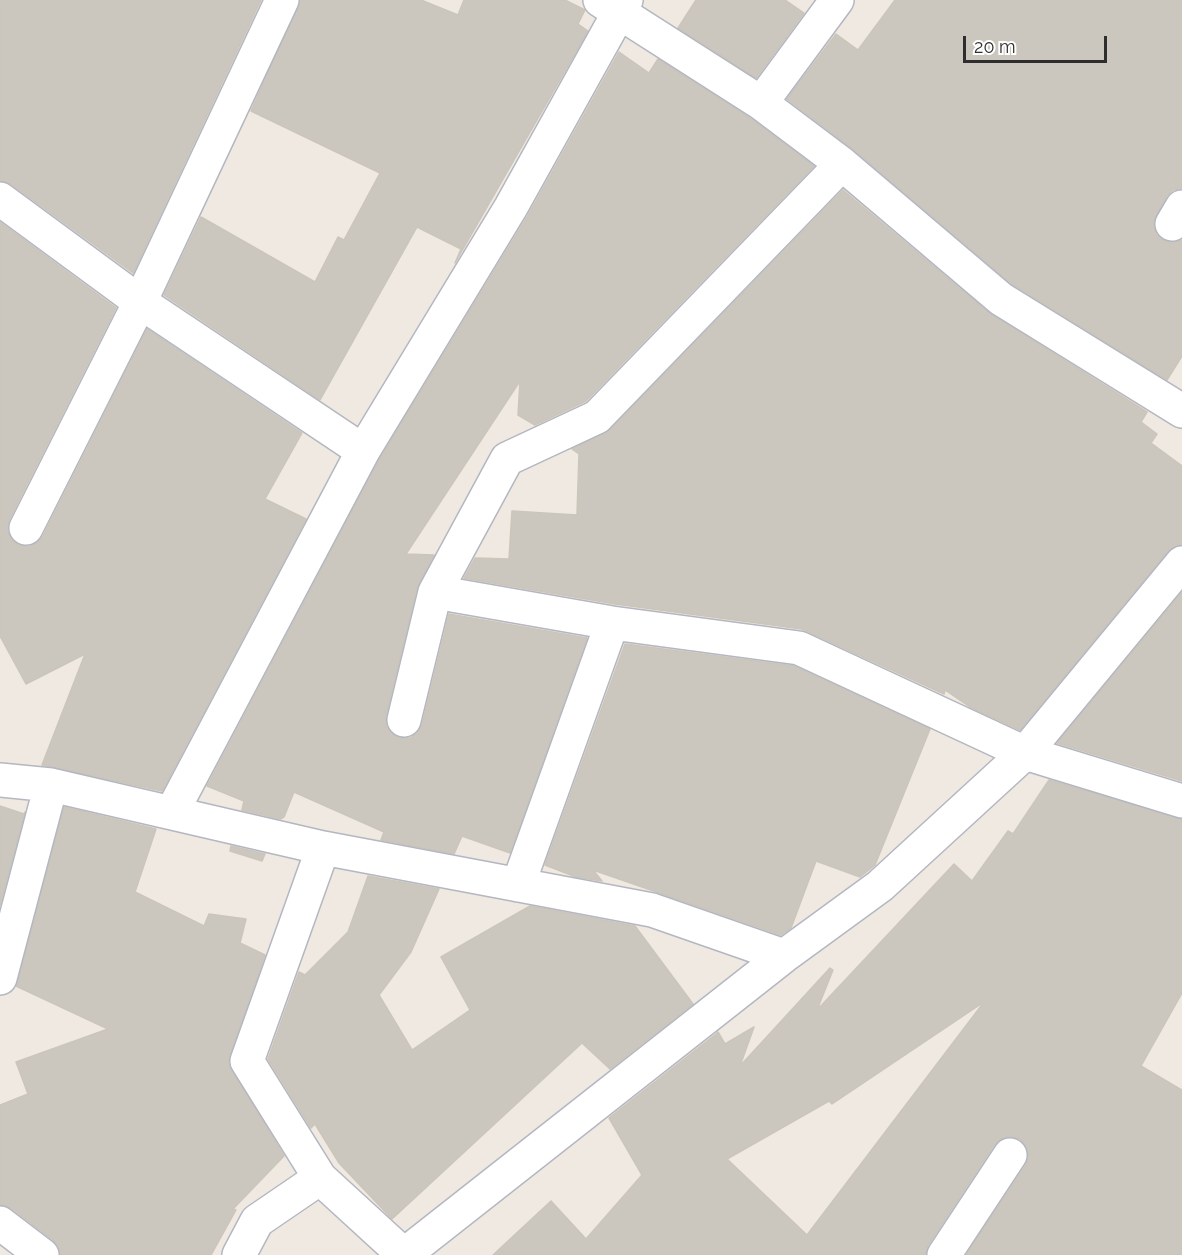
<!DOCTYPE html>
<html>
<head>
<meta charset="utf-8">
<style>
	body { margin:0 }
	#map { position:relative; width:1182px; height:1255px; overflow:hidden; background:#efe9e1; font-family:Raleway,sans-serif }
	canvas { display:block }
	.scale { position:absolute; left:963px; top:36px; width:144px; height:27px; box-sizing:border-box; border:3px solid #2e2e2e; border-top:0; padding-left:8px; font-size:18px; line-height:21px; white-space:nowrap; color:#2e2e2e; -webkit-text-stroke:4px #fff; paint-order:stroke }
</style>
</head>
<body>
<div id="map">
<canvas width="1182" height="1255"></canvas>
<div class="scale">20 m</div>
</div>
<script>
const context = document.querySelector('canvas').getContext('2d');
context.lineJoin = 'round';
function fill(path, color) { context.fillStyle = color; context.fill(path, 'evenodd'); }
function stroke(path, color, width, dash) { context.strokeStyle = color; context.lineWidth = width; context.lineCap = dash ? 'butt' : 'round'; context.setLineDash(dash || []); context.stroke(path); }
const building = new Path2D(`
	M0,0H261L133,273L11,184L0,181Z
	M300,0H421L458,15L464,0H565L585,10L578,24L588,31L455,263L461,249L417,227L320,400L164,295L201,217L315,282L338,237L344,240L380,173L251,111Z
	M696,0H785L804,13L756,78L678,28Z
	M895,0H1182V188L1173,190L1166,197L1153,223L1156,234L1163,240L1172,243L1182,240V356L1167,380L1012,284L854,150L787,99L836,34L858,50Z
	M619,52L649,73L658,59L750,118L814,166L586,401L535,425L518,415L520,381L406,554L434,555L417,588L386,716V726L391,733L399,738H410L417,733L422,725L449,614L587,638L510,853L462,836L454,854L381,840L384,832L294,792L284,817L281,819L242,810L244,801L207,786L379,460L527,217Z
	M843,190L989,313L1147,412L1141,422L1157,434L1151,443L1182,466V545L1168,551L1020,730L970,707L945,690L944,694L802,629L615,604L464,578L475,558L509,559L512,511L577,515L579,454L572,449L610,430Z
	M0,222L116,308L9,520L7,530L11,539L17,544L28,547L37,543L43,536L147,329L302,433L265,499L306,519L162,791L42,765L85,654L26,684L0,636Z
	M1182,592V781L1057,743Z
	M625,644L794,666L930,729L875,865L860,877L816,861L791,928L781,935L593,870L602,881L576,877L545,865Z
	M1049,780L1182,819V993L1141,1066L1182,1090V1255H966L1026,1165L1029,1156L1026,1146L1020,1139L1011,1136L1001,1139L994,1145L928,1245L925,1255H493L551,1201L586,1239L642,1175L609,1118L716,1034L718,1032L725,1044L754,1027L740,1066L830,968L833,970L817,1010L954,864L972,881L1008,831L1013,834ZM984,1002L807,1235L727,1159L829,1101L832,1104Z
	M0,806L24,814L25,812L0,905Z
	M64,807L156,829L135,892L204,926L209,914L246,919L240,943L265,955L228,1063L284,1156L233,1209L236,1210L211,1255H60L53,1240L11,1208L0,1205V1105L28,1094L16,1062L108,1029L16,986Z
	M231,846L265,854L262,861L230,851Z
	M368,876L439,889L411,952L379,995L412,1050L470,1010L441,957L530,906L635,926L693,1004L610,1069L582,1043L392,1219L339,1163L315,1124L311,1128L268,1059L299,972L305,975L348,932Z`);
fill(building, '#cbc7bf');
stroke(building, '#cbc5ba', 1.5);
const minor = new Path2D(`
	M600,0L761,103L842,164L1001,299L1182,411
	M761,103L837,0
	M0,199L140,302L363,451
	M1172,224L1182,207
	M26,528L140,302L282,0
	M435,592L612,623L799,648L1025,753L1182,801
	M404,720L435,592L507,459L597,417L842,164
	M0,780L51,785L323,848L652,910L784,956
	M172,812L363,451L511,207L626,0
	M323,848L247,1061L320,1178L404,1255
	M518,885L612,623
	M0,978L51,785
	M0,1223L42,1255
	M239,1255L257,1221L320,1178
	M404,1255L784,956L880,886L1025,753L1182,563
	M944,1255L1010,1155`);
stroke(minor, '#b4b7c1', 36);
stroke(minor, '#fff', 33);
</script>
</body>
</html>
